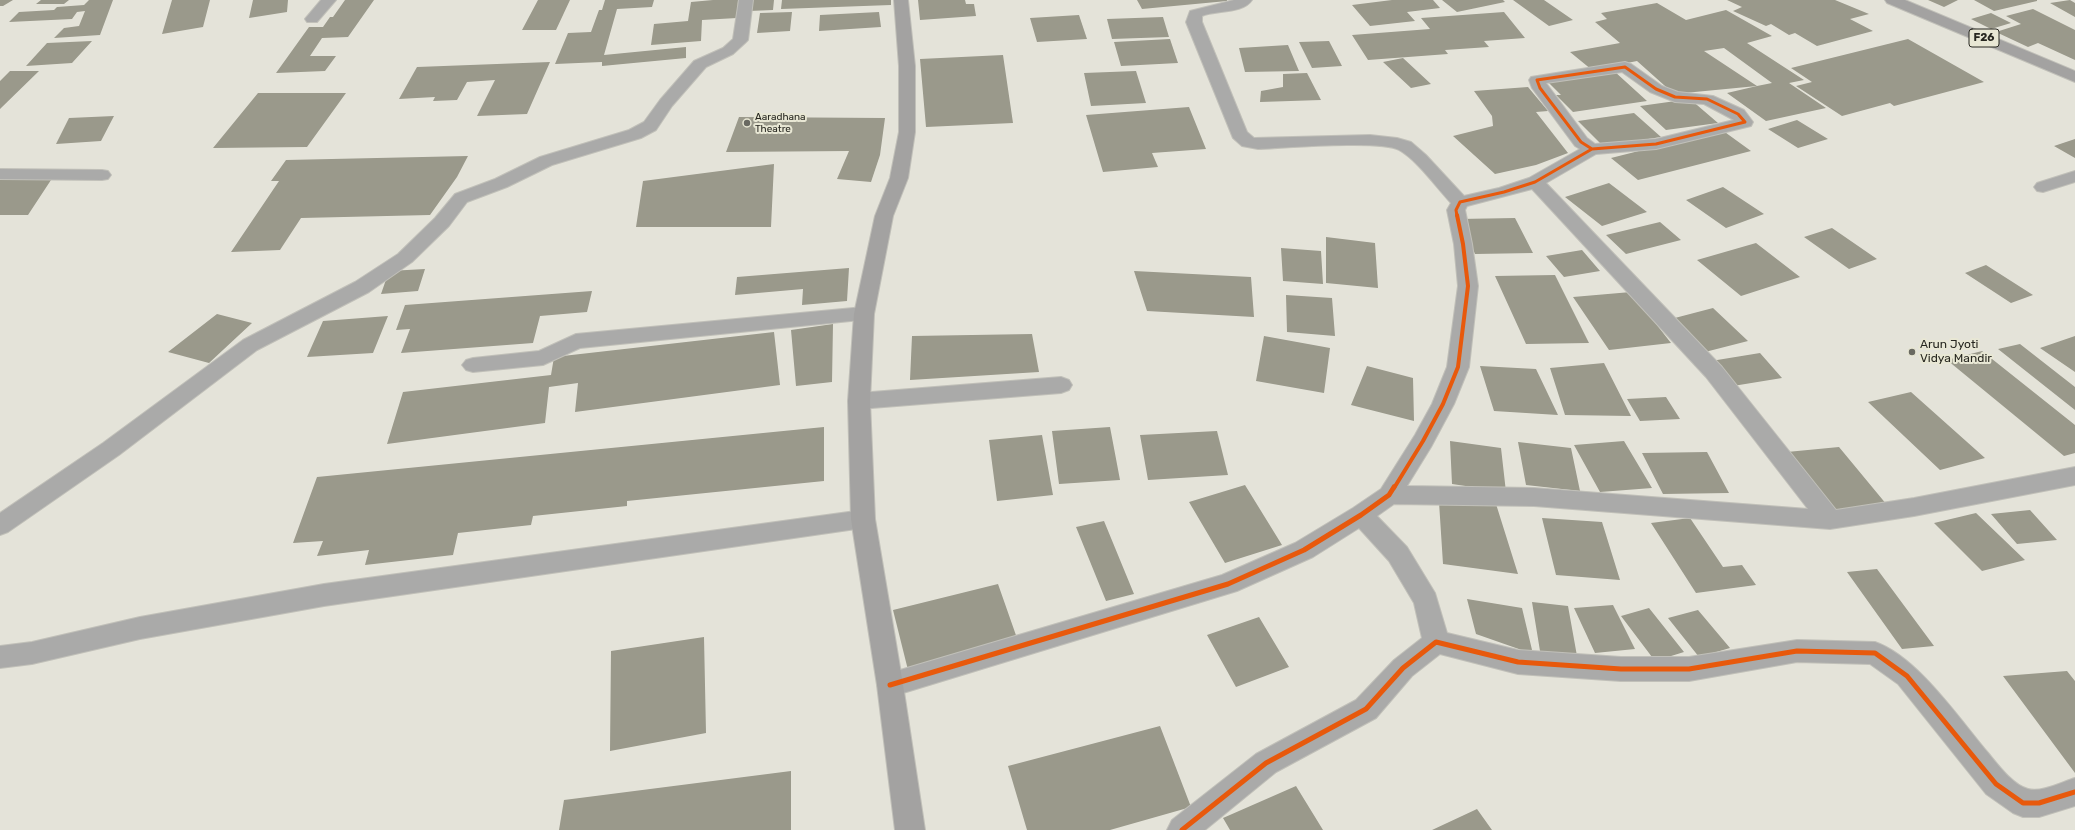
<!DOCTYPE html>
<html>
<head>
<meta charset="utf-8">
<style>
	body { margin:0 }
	canvas { display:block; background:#e4e3d9 }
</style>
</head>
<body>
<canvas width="2075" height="830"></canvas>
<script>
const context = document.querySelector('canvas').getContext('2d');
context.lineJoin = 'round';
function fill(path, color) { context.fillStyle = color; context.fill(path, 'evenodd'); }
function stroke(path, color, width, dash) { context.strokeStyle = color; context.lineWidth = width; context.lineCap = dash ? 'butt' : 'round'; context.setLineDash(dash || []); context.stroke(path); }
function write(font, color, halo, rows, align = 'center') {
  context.font = font + ' Rubik,sans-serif'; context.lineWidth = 4; context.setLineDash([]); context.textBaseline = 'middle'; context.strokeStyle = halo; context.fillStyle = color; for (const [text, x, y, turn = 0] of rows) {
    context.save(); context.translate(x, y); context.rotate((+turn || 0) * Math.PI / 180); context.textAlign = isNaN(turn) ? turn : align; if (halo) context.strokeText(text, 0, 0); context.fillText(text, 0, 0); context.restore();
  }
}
fill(new Path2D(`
	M0,0H13L3,6H0Z
	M41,0H69L64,4H36Z
	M89,0H113L100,35L54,38L64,28L79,26L85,11L77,12L72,19L9,22L19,12L54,10L57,7L84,5Z
	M172,0H210L203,27L162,34Z
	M253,0H288L287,12L249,18Z
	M345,0H374L348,37L322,38L310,56H336L325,71L276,73L309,27H323L330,17H333Z
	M538,0H570L556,30H522Z
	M605,0H654L652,7L617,9L604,55L686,47V58L602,66V62L555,64L568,33L591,32L599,10H602Z
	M713,0H738L737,18L702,20L701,41L651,45L654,24L688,21L691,2Z
	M750,0H774L773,10L749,11Z
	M782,0H891V5L781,9Z
	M918,0H965L966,4H974L976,16L920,20Z
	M1137,0H1227V1L1142,9Z
	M1392,0H1433L1440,8L1407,12L1415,21L1370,26L1352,5Z
	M1442,0H1503L1505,2L1457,12Z
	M1513,0H1544L1573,20L1549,26Z
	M1727,0H1835L1869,14L1850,19L1873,31L1817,46L1795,33L1789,35L1771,24L1766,26L1733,11L1742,7Z
	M1928,0H1958L1944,7Z
	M1974,0H2037V1L1994,11Z
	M2070,0L2075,3V17L2050,3Z
	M1657,3L1686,20L1726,10L1772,36L1747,43L1804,80L1789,83L1826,108L1766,121L1727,93L1757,86L1772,83L1724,48L1704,51L1757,86L1674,94L1637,61L1592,70L1570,52L1620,43L1595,22L1607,19L1601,13Z
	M2033,9L2075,30V60L2038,43L2028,47L1996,32L2021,24L2006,16Z
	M792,12L790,31L757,33L760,13Z
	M879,12L881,27L819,31L820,15Z
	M1504,12L1525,38L1484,41L1489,47L1445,50L1448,54L1368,60L1352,35L1430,29L1421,18Z
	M1991,13L2011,23L1991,29L1971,19Z
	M1079,15L1087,39L1037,42L1030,18Z
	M1163,17L1169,37L1112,39L1107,19Z
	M1170,39L1178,63L1121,66L1114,42Z
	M1908,39L1984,82L1894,106L1890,103L1842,116L1796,86L1812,82L1791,68Z
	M92,41L72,63L26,66L47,43Z
	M1329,41L1342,66L1312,68L1299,42Z
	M1288,45L1299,71L1245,72L1239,48Z
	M1003,55L1013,123L926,127L920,59Z
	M1403,58L1431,84L1411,88L1383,62Z
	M550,62L527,114L477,116L495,80L467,82L457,100L433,101L435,97L399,99L417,67Z
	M10,71H39L0,109V81Z
	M1136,71L1146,103L1091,106L1084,73Z
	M1614,71L1647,101L1573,112L1556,95H1561L1547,81Z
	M1307,73L1321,100L1260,102L1261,91L1283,87V74Z
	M1528,87L1548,111L1536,112L1568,153L1536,165L1495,174L1453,136L1493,126L1492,116L1474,91Z
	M258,93H346L307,147L213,148Z
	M1690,99L1718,123L1666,130L1640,106Z
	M1189,107L1206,149L1152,153L1158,167L1103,172L1086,115Z
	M1634,113L1661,137L1603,146L1578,121Z
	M114,116L101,141L56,144L69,118Z
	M739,117L885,118L880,155L871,182L837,179L849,151L726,152Z
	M1797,120L1828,139L1798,148L1768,129Z
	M1722,130L1751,151L1638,180L1611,158Z
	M2075,139V158L2054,146Z
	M468,156L457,177L430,215L301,218L280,250L231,252L279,181H271L286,160Z
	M774,164L771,227H636L643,181Z
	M0,180H51L28,215H0Z
	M1609,183L1647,212L1602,226L1565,197Z
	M1723,187L1764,214L1726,228L1686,200Z
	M1515,218L1533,253L1475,254L1459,219Z
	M1660,222L1681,240L1626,254L1606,235Z
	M1832,228L1877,259L1849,269L1804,237Z
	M1326,237L1375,243L1378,288L1326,283Z
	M1756,243L1800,277L1741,296L1697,260Z
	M1281,248L1321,251L1323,284L1283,281Z
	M1582,250L1600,271L1564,277L1546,256Z
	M1986,265L2033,295L2011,303L1965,273Z
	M849,268L847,301L802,305L803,289L735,295L737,277Z
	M425,269L418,291L381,294L389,271Z
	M1134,271L1251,277L1254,317L1147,311Z
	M1555,275L1589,343L1526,344L1495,276Z
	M592,291L587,312L540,316L533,343L401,353L410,329L396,330L405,305Z
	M1631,292L1671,343L1609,350L1573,297Z
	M1286,295L1332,298L1335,336L1287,332Z
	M1713,308L1748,341L1705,352L1671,319Z
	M217,314L252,323L209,363L168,352Z
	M388,316L373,353L307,357L323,321Z
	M833,324L832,382L796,386L791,330Z
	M774,332L780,385L575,412L578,383L549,387L545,423L387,444L403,392L551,375L554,357Z
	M1032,334L1039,372L910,380L912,336Z
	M1264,336L1330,348L1324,393L1256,381Z
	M2075,336V372L2040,348Z
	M2020,344L2075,387V410L1998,349Z
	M1982,351L2075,425V453L2064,456L1947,360Z
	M1760,353L1782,378L1733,386L1711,361Z
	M1604,363L1631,416L1565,415L1550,368Z
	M1367,366L1413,378L1414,421L1351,405Z
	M1480,366L1536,369L1558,415L1494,411Z
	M1911,392L1985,458L1940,470L1868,402Z
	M1666,397L1680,419L1640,421L1627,399Z
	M824,427V481L627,501V506L533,516L531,525L458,533L453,555L365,565L369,550L317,556L323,541L293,543L317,477Z
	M1110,427L1120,480L1059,484L1052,431Z
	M1217,431L1228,475L1148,480L1140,435Z
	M1042,435L1053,495L997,501L989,440Z
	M1450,441L1501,448L1506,492L1452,484Z
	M1624,441L1652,488L1600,492L1574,445Z
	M1518,442L1571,448L1580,491L1526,485Z
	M1839,447L1887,505L1832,511L1787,452Z
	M1707,452L1729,493L1663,494L1642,453Z
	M1245,485L1282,545L1225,563L1189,502Z
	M1439,502L1496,504L1518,574L1443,564Z
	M2030,510L2057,540L2017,544L1991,514Z
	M1976,513L2025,560L1982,571L1934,523Z
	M1542,518L1602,522L1620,580L1556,575Z
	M1690,518L1723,567L1742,565L1756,585L1696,593L1651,523Z
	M1104,521L1134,594L1106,601L1076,527Z
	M1877,569L1934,646L1902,649L1847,572Z
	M998,584L1018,641L908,670L893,610Z
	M1467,599L1522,608L1533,654L1476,634Z
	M1532,602L1568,606L1577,656L1540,651Z
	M1613,605L1635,649L1595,653L1574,608Z
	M1649,608L1684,652L1655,661L1621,616Z
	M1698,610L1730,648L1699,657L1668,618Z
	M1259,617L1289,667L1236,687L1207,635Z
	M704,637L706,733L610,751L611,651Z
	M2067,671L2075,681V773L2003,676Z
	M1160,726L1191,807L1110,830H1027L1008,766Z
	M791,771V830H559L564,800Z
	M1296,786L1323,830H1230L1223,818Z
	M1477,809L1492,830H1432Z`), '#9a998b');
const minor = new Path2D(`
	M321,0H336L317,22H307L305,19Z
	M739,0H753L748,40L745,43L733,54L706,67L672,106L656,130L641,138L552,165L507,187L467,202L449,226L412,262L369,292L257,350L119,455L8,532L0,535V513L103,443L243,340L355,282L398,254L435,218L455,194L495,179L540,157L629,130L644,122L660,100L694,61L723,48L733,39Z
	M1234,0H1252C1243,14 1216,10 1202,16V22L1247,132L1254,138L1370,135L1397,138L1411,142L1426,155L1464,196L1499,188L1529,178L1580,149L1575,146L1532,88L1529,80L1531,77L1625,62L1631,64L1662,86L1678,92L1713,96L1744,110L1753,122L1751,126L1656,149L1596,154L1546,183L1722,367L1836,510L1914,498L2075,467V485L1914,516L1830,529L1534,506L1394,504L1377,516L1407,547L1435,593L1447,633L1518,650L1621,657H1689L1797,640L1875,642C1918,657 1960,720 1989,754C1998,765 2013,785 2028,789C2041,793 2062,782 2075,778V806L2039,817H2023L2013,813L1986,794L1898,684L1870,664L1797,662L1689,681H1621L1518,674L1440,654L1412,676L1376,718L1276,772L1205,830H1167L1172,820L1256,754L1356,700L1394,660L1422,638L1414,603L1389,561L1359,528L1313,557L1237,591L890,697L881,693L877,685L881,677L890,673L1222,575L1295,543L1353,508L1381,489L1415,435L1432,404L1447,367L1458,286L1454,244L1447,210L1451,203C1436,187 1417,160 1399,150C1381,140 1284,148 1258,149L1242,146L1233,138L1186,22L1190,11ZM1622,72L1650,92L1675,102L1704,104L1734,120L1656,139L1595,144L1587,138L1546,83ZM1532,189L1706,377L1808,509L1534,488L1407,486L1431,447L1454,404L1469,367L1478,286L1472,244L1465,210L1467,206Z
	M0,169L102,170L108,171L111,175L108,179L102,180L0,179Z
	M2075,171V182L2043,192L2037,191L2034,187L2037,183Z
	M864,307L871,309L874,314L871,319L580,348L543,365L473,372L466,370L462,365L466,360L473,358L539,351L576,334Z
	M1061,377L1069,380L1072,385L1069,390L1061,393L859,409L851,407L848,401L851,395L859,393Z
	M863,510L871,512L875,519L871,526L863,528L324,606L140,639L32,664L0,668V646L32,642L140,617L324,584Z`);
const major = new Path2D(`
	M894,0H908L915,66V132L908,178L893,216L874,314L870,401L875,519L903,685L925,830H895L877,685L851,519L848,401L854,314L875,216L890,178L899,132V66Z
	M1885,0H1905L2075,71V82L1887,3Z`);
stroke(minor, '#c1c0b9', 2);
stroke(major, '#c1c0b9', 2);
fill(minor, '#aaaaa9');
fill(major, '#a3a2a1');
stroke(new Path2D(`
	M1625,67L1656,89L1675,97L1707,99L1738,114L1745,122L1656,144L1592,149L1581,142L1540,88L1537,80Z
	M1457,216L1456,210L1460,202L1504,192L1535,182L1592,149`), '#e8590c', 3);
stroke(new Path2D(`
	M1394,488L1423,441L1443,404L1458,367L1468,286L1463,244L1457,215`), '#e8590c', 4);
stroke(new Path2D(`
	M890,685L1228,584L1304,550L1361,515L1389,495L1394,487
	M1182,830L1266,763L1366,709L1403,668L1436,642L1518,662L1621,669H1689L1797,651L1875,653L1907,676L1996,784L2023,803H2039L2075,792`), '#e8590c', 5);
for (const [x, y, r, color] of [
	[747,123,4,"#696961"],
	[1912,352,4,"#696961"]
]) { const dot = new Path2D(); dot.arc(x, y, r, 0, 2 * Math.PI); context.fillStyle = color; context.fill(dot); stroke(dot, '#e8e7d4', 1.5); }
write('10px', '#272720', '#e8e7d4', [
	["Aaradhana",755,117],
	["Theatre",755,129]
], 'left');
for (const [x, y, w] of [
	[1984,38,30]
]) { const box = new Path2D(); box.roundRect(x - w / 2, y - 9, w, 18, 3); context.fillStyle = '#e8e7d4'; context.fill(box); stroke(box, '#272720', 1); }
write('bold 11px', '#272720', null, [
	["F26",1984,38]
]);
write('12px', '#272720', '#e8e7d4', [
	["Arun Jyoti",1920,345],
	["Vidya Mandir",1920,359]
], 'left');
</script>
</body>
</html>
